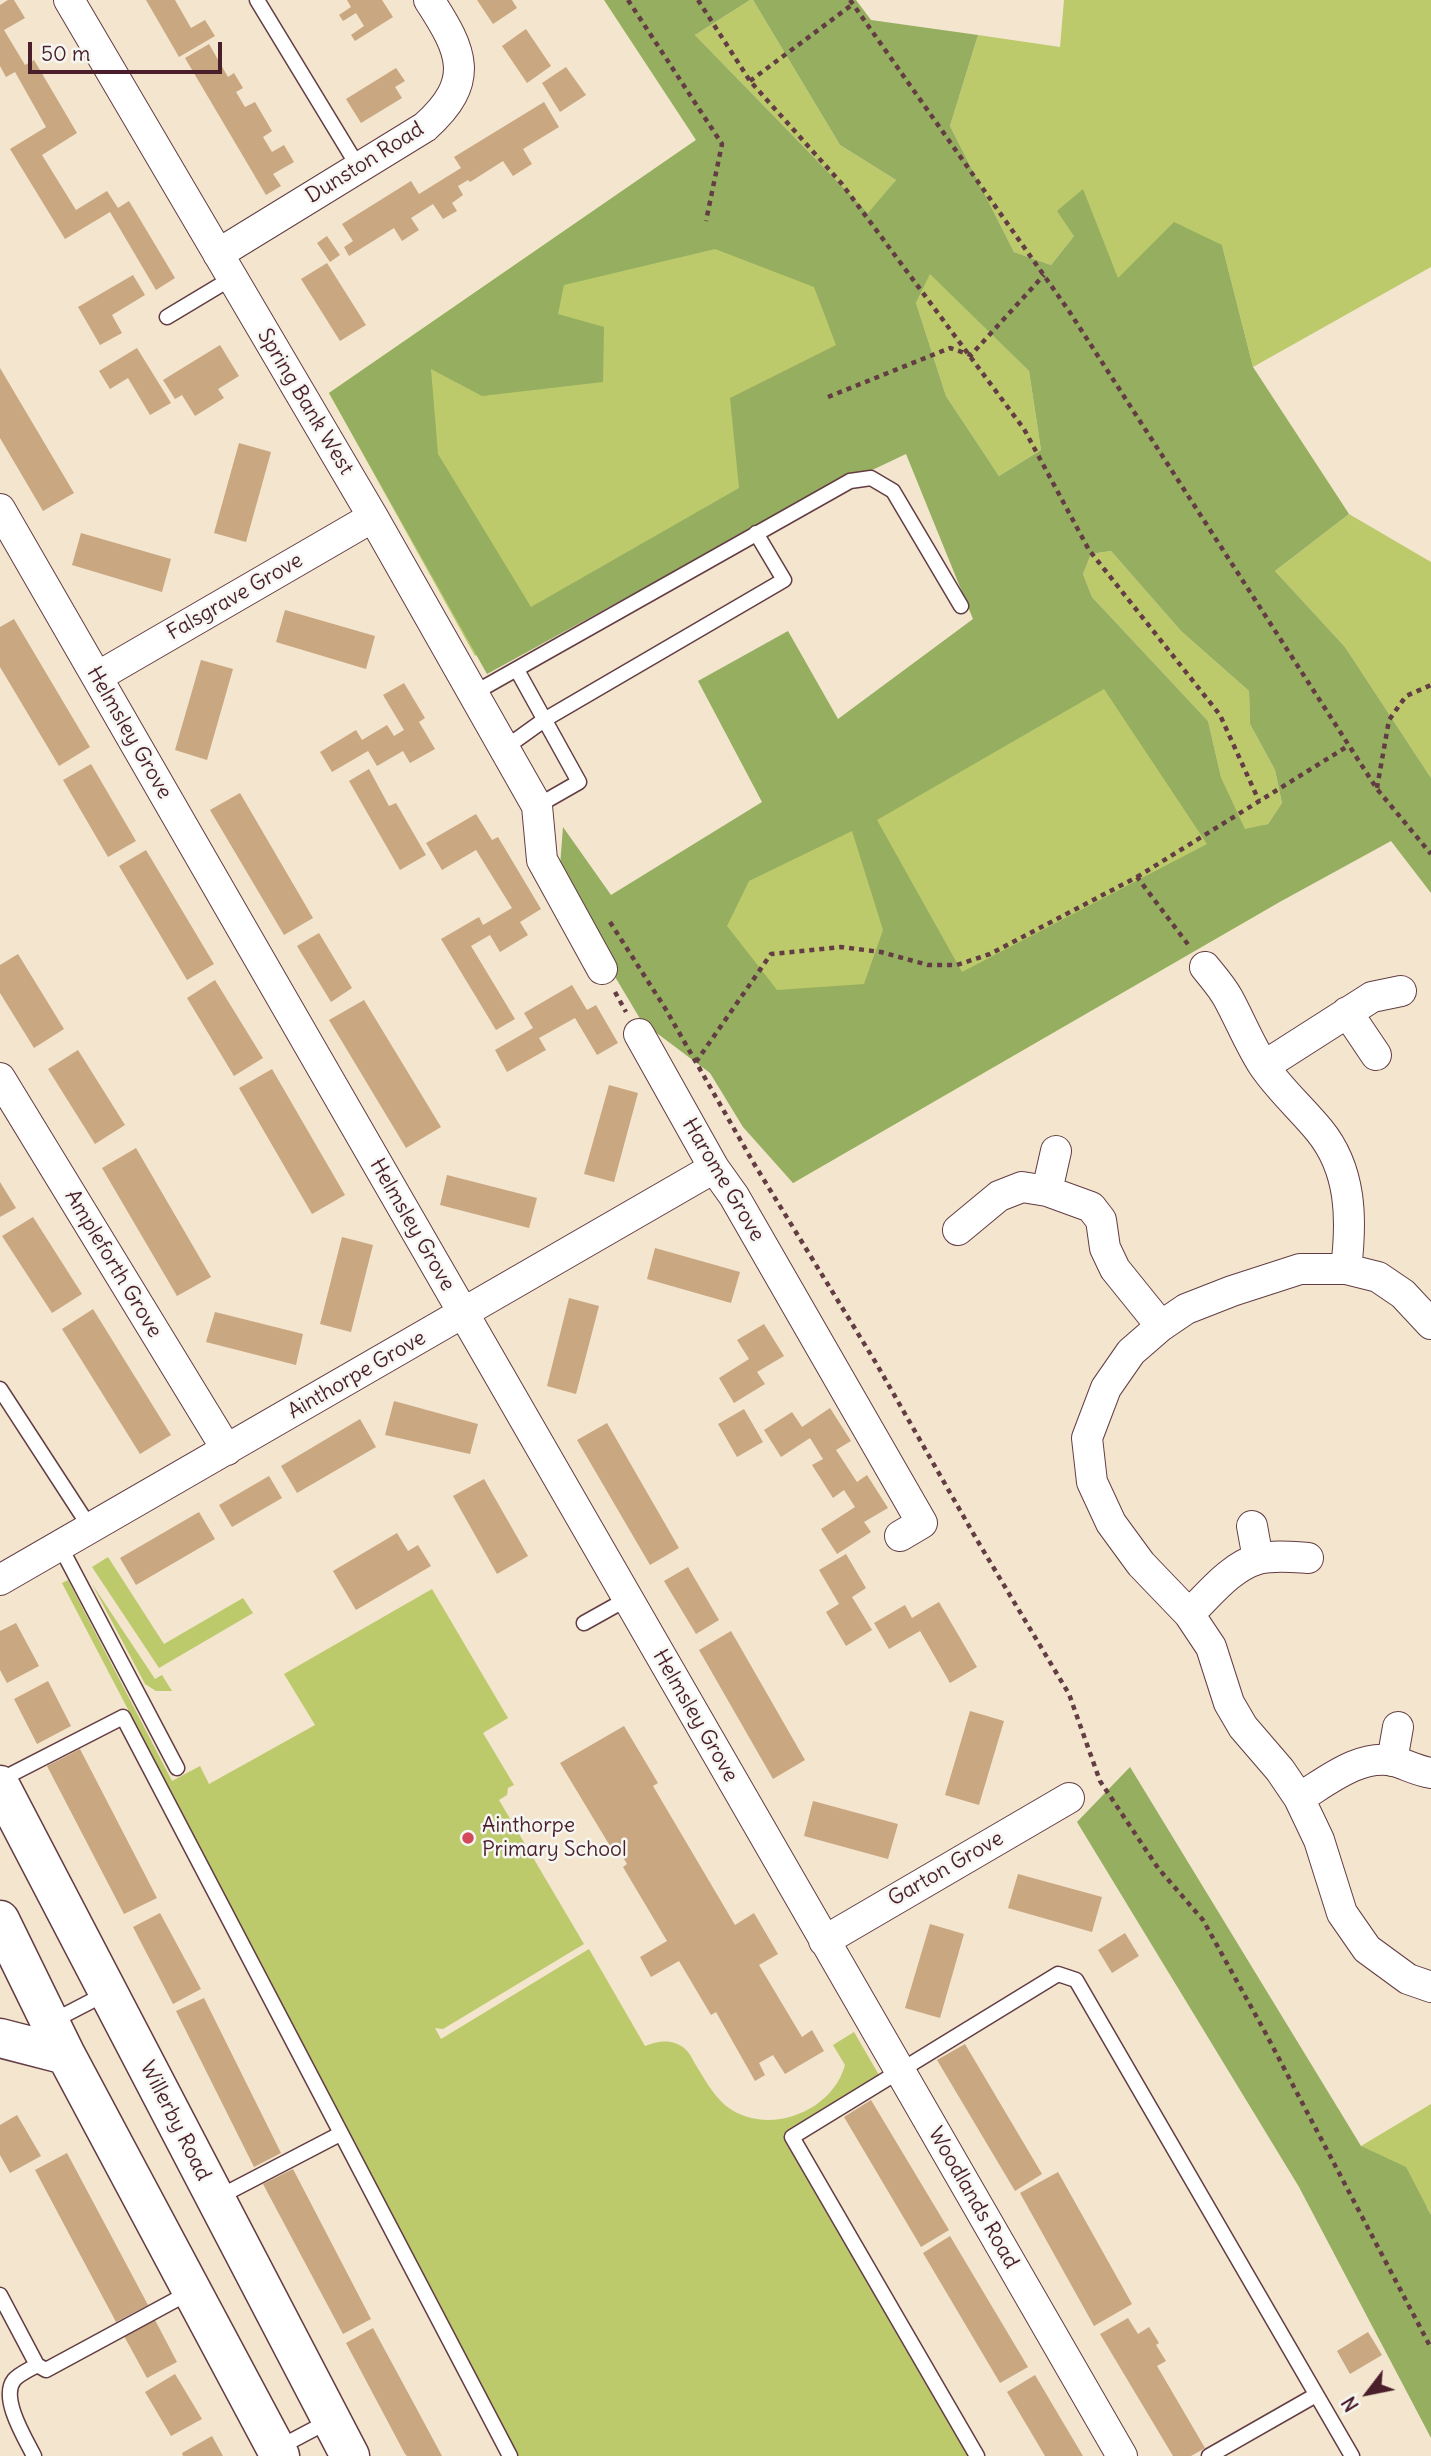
<!DOCTYPE html>
<html>
<head>
<meta charset="utf-8">
<style>
	body { margin:0 }
	#map { position:relative; width:1431px; height:2456px; overflow:hidden; background:#f3e5ce; font-family:Delius,sans-serif }
	canvas { display:block }
	.north { position:absolute; left:1333px; top:2358px; width:70px; height:70px; -webkit-text-stroke:5px #f6f6f2; paint-order:stroke; rotate:238deg; font-size:19px; font-weight:700; line-height:28px; text-align:center; color:#4a1f2b }
	.north::after { content:''; display:block; margin:auto; width:24px; height:32px; background:#4a1f2b; clip-path:polygon(50% 0,100% 100%,50% 72%,0 100%) }
	.scale { position:absolute; left:28px; top:42px; width:194px; height:32px; box-sizing:border-box; border:4px solid #4a1f2b; border-top:0; padding-left:9px; font-size:21px; line-height:24px; white-space:nowrap; color:#4a1f2b; -webkit-text-stroke:5px #f6f6f2; paint-order:stroke }
</style>
</head>
<body>
<div id="map">
<canvas width="1431" height="2456"></canvas>
<div class="north">N</div>
<div class="scale">50 m</div>
</div>
<script>
const context = document.querySelector('canvas').getContext('2d');
context.lineJoin = 'round';
function fill(path, color) { context.fillStyle = color; context.fill(path, 'evenodd'); }
function stroke(path, color, width, dash) { context.strokeStyle = color; context.lineWidth = width; context.lineCap = dash ? 'butt' : 'round'; context.setLineDash(dash || []); context.stroke(path); }
function write(font, color, halo, rows, align = 'center') {
  context.font = font + ' Delius,sans-serif'; context.lineWidth = 5; context.setLineDash([]); context.textBaseline = 'middle'; context.strokeStyle = halo; context.fillStyle = color; for (const [text, x, y, turn = 0] of rows) {
    context.save(); context.translate(x, y); context.rotate((+turn || 0) * Math.PI / 180); context.textAlign = isNaN(turn) ? turn : align; if (halo) context.strokeText(text, 0, 0); context.fillText(text, 0, 0); context.restore();
  }
}
fill(new Path2D(`
	M750,0H753L840,145L896,180L869,214L695,35Z
	M1064,0H1431V267L1253,367L1222,245L1118,278L1074,236L1051,265L1014,252L950,126L978,35L1060,47Z
	M696,140L912,383L475,656L329,393Z
	M930,273L1029,371L1041,450L999,476L946,396L916,303Z
	M1349,514L1431,562V778L1345,647L1275,571Z
	M1111,551L1181,631L1249,691L1250,724L1275,770L1282,803L1268,824L1245,830L1221,777L1208,721L1092,597L1083,574L1091,554Z
	M1102,655L1276,904L793,1183L629,914Z
	M108,1557L164,1644L243,1598L253,1613L159,1668L92,1567Z
	M68,1580L172,1781L200,1766L209,1784L315,1725L284,1674L432,1589L508,1718L483,1733L514,1785L508,1788L507,1795L499,1800L584,1944L443,2029L435,2028L441,2039L589,1949L645,2046C658,2041 673,2038 685,2049C689,2052 692,2058 694,2062C704,2078 712,2094 726,2106C766,2137 832,2113 845,2065L833,2045L854,2032L879,2075L783,2135L971,2456H518L62,1583Z
	M92,1584L155,1679L162,1675L172,1691H156L145,1684Z
	M1431,2104V2215L1427,2207L1361,2146Z`), '#bcca6c');
fill(new Path2D(`
	M604,0H750L695,35L868,213L896,180L840,145L753,0H856L871,20L978,35L950,126L1014,252L1051,265L1074,236L1057,211L1083,189L1118,278L1174,222L1222,245L1253,367L1349,514L1275,571L1345,647L1431,778V893L1391,841L1276,904L793,1183L743,1127L710,1073L642,1022L583,923L560,866L563,827L611,895L762,802L698,681L788,631L838,719L973,619L906,454L775,516L487,674L329,393L696,140ZM715,249L814,287L836,345L730,398L739,488L531,607L438,454L431,369L482,396L603,382L604,327L558,314L564,285ZM930,274L1029,371L1041,450L999,476L946,396L916,303ZM1111,551L1181,631L1249,691L1250,724L1275,770L1282,803L1268,824L1245,829L1221,777L1208,721L1092,597L1083,574L1091,554ZM1104,689L1207,844L962,972L877,820ZM852,831L883,930L864,984L777,990L727,926L749,881Z
	M1130,1767L1361,2146L1406,2167L1431,2215V2438L1299,2187L1077,1822Z`), '#95ae60');
fill(new Path2D(`
	M8,0H14L25,18L4,30L25,65L34,60L77,133L42,155L76,210L107,191L118,208L129,201L175,278L156,290L110,212L65,239L10,149L46,127L15,72L6,77L0,66V5Z
	M146,0H175L191,28L205,20L215,36L179,57Z
	M347,0H382L393,17L355,41L351,35L364,26L356,13L343,21L339,15L351,7Z
	M477,0H512L517,8L493,24Z
	M526,29L551,66L527,83L502,46Z
	M209,44L228,77L234,73L243,88L236,92L245,107L255,102L272,131L263,137L272,152L284,145L294,162L273,174L281,186L266,195L185,58Z
	M566,67L586,95L560,112L542,83Z
	M396,68L405,81L395,87L402,98L361,123L346,99Z
	M544,102L559,127L523,149L532,164L513,176L503,161L470,182L468,180L458,186L463,195L452,203L457,211L443,219L433,204L411,218L419,230L402,241L394,228L349,256L344,247L353,241L342,224L411,181L419,194L461,168L454,157Z
	M327,236L340,255L330,262L317,243Z
	M327,263L366,325L340,341L301,279Z
	M133,275L145,295L112,315L122,333L100,345L78,307Z
	M220,345L239,376L218,389L224,398L195,416L182,395L175,399L163,380Z
	M137,348L171,403L150,415L128,378L110,389L99,371Z
	M0,368L74,493L43,511L0,438Z
	M239,443L271,452L246,542L214,533Z
	M81,533L171,559L162,592L72,565Z
	M285,610L375,636L366,669L276,642Z
	M14,619L90,747L59,766L0,667V627Z
	M201,660L233,669L207,760L175,750Z
	M404,683L425,718L419,722L435,749L410,763L403,751L377,766L368,751L332,772L320,752L356,730L362,740L387,725L394,736L404,730L383,695Z
	M91,764L136,841L108,857L63,780Z
	M369,769L389,806L396,803L426,855L400,870L349,781Z
	M240,793L313,918L284,935L210,810Z
	M476,814L492,840L498,837L541,909L520,922L528,935L500,952L490,935L471,946L515,1019L496,1030L441,939L479,917L483,925L512,908L476,850L442,870L426,843Z
	M146,850L214,964L187,980L119,866Z
	M319,933L352,988L331,1002L297,946Z
	M18,954L64,1029L34,1048L0,993V965Z
	M215,980L263,1058L234,1076L187,998Z
	M572,985L587,1010L596,1005L618,1043L597,1055L575,1018L539,1038L546,1050L507,1072L495,1050L533,1028L524,1013Z
	M364,1000L441,1127L406,1148L329,1020Z
	M78,1050L125,1125L95,1144L48,1069Z
	M272,1069L345,1195L312,1214L239,1088Z
	M609,1085L638,1093L614,1182L584,1174Z
	M136,1148L211,1277L177,1296L102,1168Z
	M447,1175L537,1198L529,1228L440,1205Z
	M0,1182L16,1208L0,1217Z
	M33,1217L82,1294L52,1313L2,1236Z
	M342,1237L373,1245L351,1332L320,1324Z
	M655,1248L740,1272L731,1303L647,1279Z
	M569,1298L599,1306L576,1394L547,1386Z
	M93,1309L171,1435L140,1454L62,1329Z
	M215,1312L303,1334L296,1365L206,1342Z
	M764,1324L784,1356L757,1372L765,1384L734,1403L719,1378L749,1359L737,1340Z
	M394,1401L478,1424L470,1454L385,1435Z
	M830,1408L851,1441L836,1450L857,1482L867,1475L888,1508L864,1522L871,1532L837,1554L821,1529L855,1507L844,1490L833,1498L812,1465L823,1459L810,1438L781,1457L764,1430L792,1412L802,1427Z
	M744,1409L763,1442L737,1457L718,1424Z
	M360,1419L376,1447L297,1493L281,1466Z
	M607,1423L679,1548L650,1565L577,1440Z
	M269,1476L282,1498L232,1527L219,1505Z
	M484,1479L528,1556L497,1574L453,1496Z
	M199,1512L215,1539L136,1585L120,1558Z
	M397,1533L408,1551L418,1545L431,1566L356,1610L333,1571Z
	M846,1554L866,1588L852,1597L872,1630L846,1646L826,1612L839,1604L819,1570Z
	M688,1567L719,1620L696,1634L664,1581Z
	M939,1602L977,1667L950,1683L920,1631L889,1649L874,1623L905,1605L912,1618Z
	M16,1623L39,1666L7,1683L0,1670V1631Z
	M731,1631L805,1760L773,1779L699,1650Z
	M48,1681L71,1726L37,1744L14,1699Z
	M970,1711L1004,1721L979,1805L945,1795Z
	M624,1726L658,1783L653,1786L735,1925L754,1913L778,1954L759,1965L802,2037L812,2030L824,2051L785,2074L773,2055L759,2063L765,2075L755,2081L716,2012L711,2015L679,1961L651,1977L640,1957L667,1941L623,1867L627,1864L615,1844L610,1846L560,1763Z
	M80,1749L157,1898L124,1914L47,1766Z
	M813,1801L898,1824L888,1859L804,1836Z
	M1018,1874L1102,1897L1092,1932L1008,1908Z
	M160,1913L201,1989L173,2004L133,1927Z
	M930,1924L964,1934L940,2018L905,2008Z
	M1125,1933L1139,1956L1112,1973L1098,1950Z
	M204,1998L281,2153L254,2167L176,2011Z
	M965,2044L1042,2174L1015,2191L937,2060Z
	M871,2100L949,2230L921,2247L844,2117Z
	M17,2115L41,2156L10,2173L0,2155V2125Z
	M67,2153L148,2305L116,2322L35,2170Z
	M293,2169L371,2319L343,2334L263,2184Z
	M1058,2172L1132,2304L1094,2326L1020,2193Z
	M950,2236L1028,2367L1000,2383L923,2253Z
	M1128,2318L1138,2334L1149,2327L1159,2343L1156,2345L1166,2361L1157,2366L1205,2448L1191,2456H1173L1100,2334Z
	M155,2320L177,2362L147,2378L124,2336Z
	M373,2328L413,2402L442,2456H407L405,2454L346,2343Z
	M1368,2332L1382,2355L1350,2374L1337,2351Z
	M175,2374L202,2419L171,2436L145,2392Z
	M1035,2375L1064,2424L1083,2456H1045L1007,2392Z
	M212,2436L223,2456H183L182,2453Z`), '#c9a781');
const lane = new Path2D(`
	M257,0L359,168
	M167,317L232,278
	M517,670L579,782L537,806
	M474,693L850,481L871,478L893,491L961,606
	M505,748L544,720L784,580L756,533
	M0,1389L91,1529
	M60,1546L177,1768
	M584,1623L627,1599
	M0,1780L123,1717L510,2456
	M51,2022L107,1993
	M217,2198L340,2134
	M0,2295L37,2365
	M278,2448L331,2420
	M34,2456C25,2438 0,2398 14,2380C19,2374 29,2370 37,2365L46,2370L192,2291
	M977,2456L792,2137L1058,1974L1076,1980L1352,2456
	M1209,2456L1316,2395`);
const street = new Path2D(`
	M69,0L373,517L537,806L542,860L602,969
	M218,254L425,127C476,81 463,52 429,0
	M0,509L1122,2456
	M97,677L373,517
	M1205,967C1213,977 1222,987 1228,998C1240,1020 1249,1043 1263,1065C1279,1089 1301,1108 1319,1130C1352,1170 1352,1220 1346,1269
	M1347,1012L1376,1055
	M639,1034L714,1168L734,1196L922,1523L900,1536
	M1264,1066L1372,997L1401,991
	M0,1078L227,1450
	M1047,1191L1056,1151
	M958,1230L999,1196L1022,1187L1047,1191L1091,1207L1101,1220L1105,1248L1115,1269L1161,1326
	M1431,1324L1403,1294L1378,1277L1346,1269H1300L1232,1291L1186,1309L1161,1326L1131,1352L1106,1388L1087,1438L1092,1482L1111,1523L1141,1564L1189,1614L1211,1647L1229,1703L1243,1727L1280,1770L1299,1798L1319,1840L1342,1913L1367,1949L1408,1979L1431,1987
	M1252,1526L1258,1559
	M0,1580L714,1168
	M1189,1614C1209,1595 1230,1567 1258,1559C1274,1555 1292,1557 1308,1558
	M1392,1761L1398,1727
	M1299,1798C1326,1782 1360,1753 1394,1761C1407,1765 1418,1771 1431,1773
	M824,1941L1069,1798`);
const secondary = new Path2D(`
	M0,1785L350,2456
	M0,1920L66,2055L280,2456
	M0,2038L66,2055`);
stroke(lane, '#633d43', 17);
stroke(street, '#633d43', 32);
stroke(secondary, '#633d43', 41);
stroke(new Path2D(`
	M628,0L722,144L706,221
	M698,0L750,81L842,184L1024,429L1089,550L1220,715L1259,801
	M850,0L1069,311L1377,789L1431,854
	M750,81L853,4
	M828,397L950,348L971,355L1044,275
	M1377,788L1389,720L1406,696L1431,685
	M1137,877L1348,746
	M610,922L665,1008L753,1162L876,1363L977,1540L1069,1694L1100,1781L1158,1868L1203,1920L1265,2032L1431,2348
	M615,992L626,1012
	M696,1062L771,954L841,947L881,952L928,965H957L990,954L1137,877L1190,947`), '#633d43', 4.5, [5, 5]);
stroke(lane, '#fff', 14);
stroke(street, '#fff', 30);
stroke(secondary, '#fff', 38);
for (const [x, y, r, color] of [
	[468,1838,7,"#d1495b"]
]) { const dot = new Path2D(); dot.arc(x, y, r, 0, 2 * Math.PI); context.fillStyle = color; context.fill(dot); stroke(dot, '#f6f6f2', 2.5); }
write('21px', '#4a1f2b', '#f6f6f2', [
	["Dunston Road",365,163,-32],
	["Spring Bank West",305,402,59],
	["Falsgrave Grove",235,597,-30],
	["Helmsley Grove",129,733,60],
	["Harome Grove",723,1180,59],
	["Helmsley Grove",412,1225,60],
	["Ampleforth Grove",113,1264,59],
	["Ainthorpe Grove",357,1375,-30],
	["Helmsley Grove",695,1716,60],
	["Garton Grove",946,1869,-30],
	["Willerby Road",175,2121,63],
	["Woodlands Road",973,2198,60]
]);
write('21px', '#4a1f2b', '#f6f6f2', [
	["Ainthorpe",482,1826],
	["Primary School",482,1850]
], 'left');
</script>
</body>
</html>
